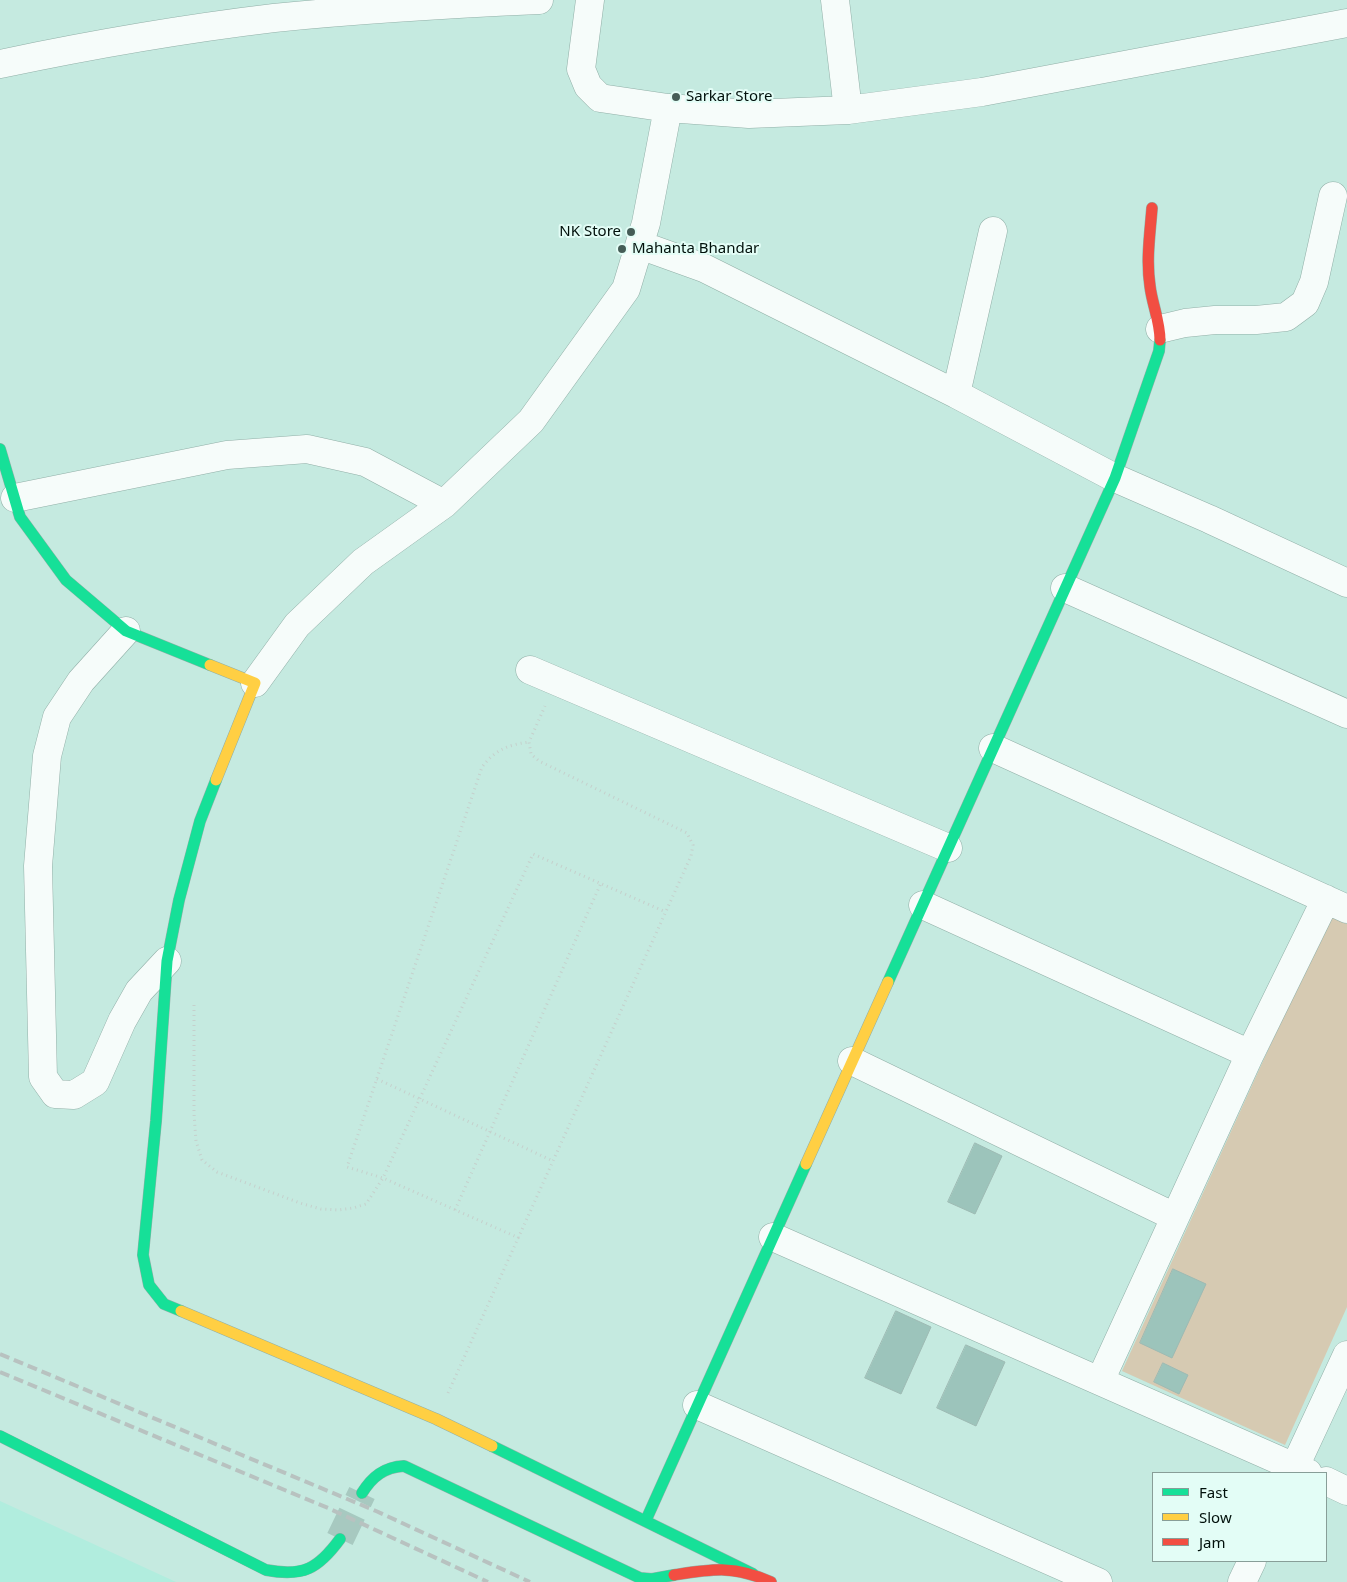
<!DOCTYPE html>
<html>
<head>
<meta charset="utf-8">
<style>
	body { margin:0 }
	#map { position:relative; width:1347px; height:1582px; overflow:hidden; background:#c5eae0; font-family:"Noto Sans",sans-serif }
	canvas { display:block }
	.legend { position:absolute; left:1152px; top:1472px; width:175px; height:90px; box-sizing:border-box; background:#e3fdf6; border:1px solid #889e98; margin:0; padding:6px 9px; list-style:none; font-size:15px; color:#00100b }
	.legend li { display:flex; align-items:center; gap:10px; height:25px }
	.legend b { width:25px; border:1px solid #889e98 }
</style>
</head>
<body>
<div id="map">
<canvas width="1347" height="1582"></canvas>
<ul class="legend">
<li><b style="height:6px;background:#16e098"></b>Fast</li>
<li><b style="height:6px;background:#ffcf43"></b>Slow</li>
<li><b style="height:6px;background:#f24e42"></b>Jam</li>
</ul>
</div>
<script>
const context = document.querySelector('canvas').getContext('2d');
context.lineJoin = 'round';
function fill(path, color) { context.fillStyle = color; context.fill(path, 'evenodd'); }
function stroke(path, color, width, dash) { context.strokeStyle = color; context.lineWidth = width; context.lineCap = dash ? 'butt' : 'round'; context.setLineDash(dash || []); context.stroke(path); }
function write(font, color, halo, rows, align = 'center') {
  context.font = font + ' "Noto Sans",sans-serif'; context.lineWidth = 4; context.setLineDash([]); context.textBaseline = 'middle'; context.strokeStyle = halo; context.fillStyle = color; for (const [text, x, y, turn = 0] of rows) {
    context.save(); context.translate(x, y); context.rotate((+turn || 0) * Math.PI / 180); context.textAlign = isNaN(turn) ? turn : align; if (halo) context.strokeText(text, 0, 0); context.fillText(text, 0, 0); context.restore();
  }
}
fill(new Path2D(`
	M0,1501L176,1582H0Z`), '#b1edde');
fill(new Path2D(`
	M1329,916L1347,924V1307L1285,1445L1122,1371Z`), '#d6cab2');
const building = new Path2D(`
	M975,1143L1002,1156L975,1214L948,1202Z
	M1173,1269L1206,1284L1172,1358L1140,1343Z
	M896,1311L931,1327L901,1394L865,1378Z
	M966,1345L1005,1362L976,1426L937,1408Z
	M1163,1363L1188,1375L1179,1394L1154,1382Z`);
fill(building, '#9cc4bb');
stroke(building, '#9dbab3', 1);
stroke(new Path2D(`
	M340,1539L362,1493`), '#a7c9c0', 28, [28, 14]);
const street = new Path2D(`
	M590,0L581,69L588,86L600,98L668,108L749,114L848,110L982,92L1347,23
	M835,0L848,110
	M0,64C90,45 182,29 274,18C362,9 451,4 539,0
	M640,245L704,268L956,394L1115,478L1209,519L1347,583
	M1160,329L1185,323L1215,320H1256L1286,317L1305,303L1314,282L1333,196
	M956,394L993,231
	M15,498L227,455L307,449L365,462L444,504
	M1065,588L1347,714
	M126,631L81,681L57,717L47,756L38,866L43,1077L55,1094L74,1095L95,1082L122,1021L139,991L167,961
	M530,670L948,848
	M255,683L297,625L363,562L444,504L531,421L626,289L646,223L668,108
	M993,748L1347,909
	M923,905L1250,1054
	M852,1061L1175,1217
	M773,1237L1308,1473
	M1100,1381L1250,1054L1326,899
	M697,1405L1098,1582
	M1292,1473L1347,1355
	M1326,1481L1347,1491
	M1242,1582L1252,1561`);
const fast = new Path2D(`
	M0,449L20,517L66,580L126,631L210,665
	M888,982L1115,478L1159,351L1160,340
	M181,1311L164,1304L149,1285L143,1255L156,1121L167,961L179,900L200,821L216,780
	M0,1436L266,1570C303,1577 318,1569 340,1539
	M492,1446L753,1574
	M362,1493C372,1477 384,1467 404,1466L640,1578L652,1579L674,1575
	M646,1520L806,1164`);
const slow = new Path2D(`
	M210,665L255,683L216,780
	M806,1164L888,982
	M181,1311L436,1419L492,1446`);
const jam = new Path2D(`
	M1152,208C1150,234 1146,260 1150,286C1152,304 1160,321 1160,340
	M674,1575C713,1569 734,1565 771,1582`);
stroke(street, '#91afa7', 29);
stroke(fast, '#91afa7', 12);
stroke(slow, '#91afa7', 12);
stroke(jam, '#91afa7', 12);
stroke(new Path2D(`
	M194,1005V1114L196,1141L202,1160L217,1172L300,1203L321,1209L338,1210L353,1208L366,1204L383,1178L533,854L666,912
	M377,1079L553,1161
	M455,1210L601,883
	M519,1238L383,1178L347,1167L482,767C495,750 507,745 529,742
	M448,1393L691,856L693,845L687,833L539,761L531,754L529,742L545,706`), '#c5d0cc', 3, [1, 4]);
stroke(street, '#f6fcfa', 28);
stroke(fast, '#16e098', 11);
stroke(slow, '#ffcf43', 11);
stroke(jam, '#f24e42', 11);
stroke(new Path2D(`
	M0,1354L376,1511L530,1582
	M0,1372L328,1508L488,1582`), '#b8c2c0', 4, [10, 5]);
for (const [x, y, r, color] of [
	[676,97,5,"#455c56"],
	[631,232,5,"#455c56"],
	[622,249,5,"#455c56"]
]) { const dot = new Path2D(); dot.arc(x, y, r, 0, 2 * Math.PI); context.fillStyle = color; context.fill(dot); stroke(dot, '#e3fdf6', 2); }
write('15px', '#00100b', '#e3fdf6', [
	["Sarkar Store",686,97],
	["NK Store",621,232,"right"],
	["Mahanta Bhandar",632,249]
], 'left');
</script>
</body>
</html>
